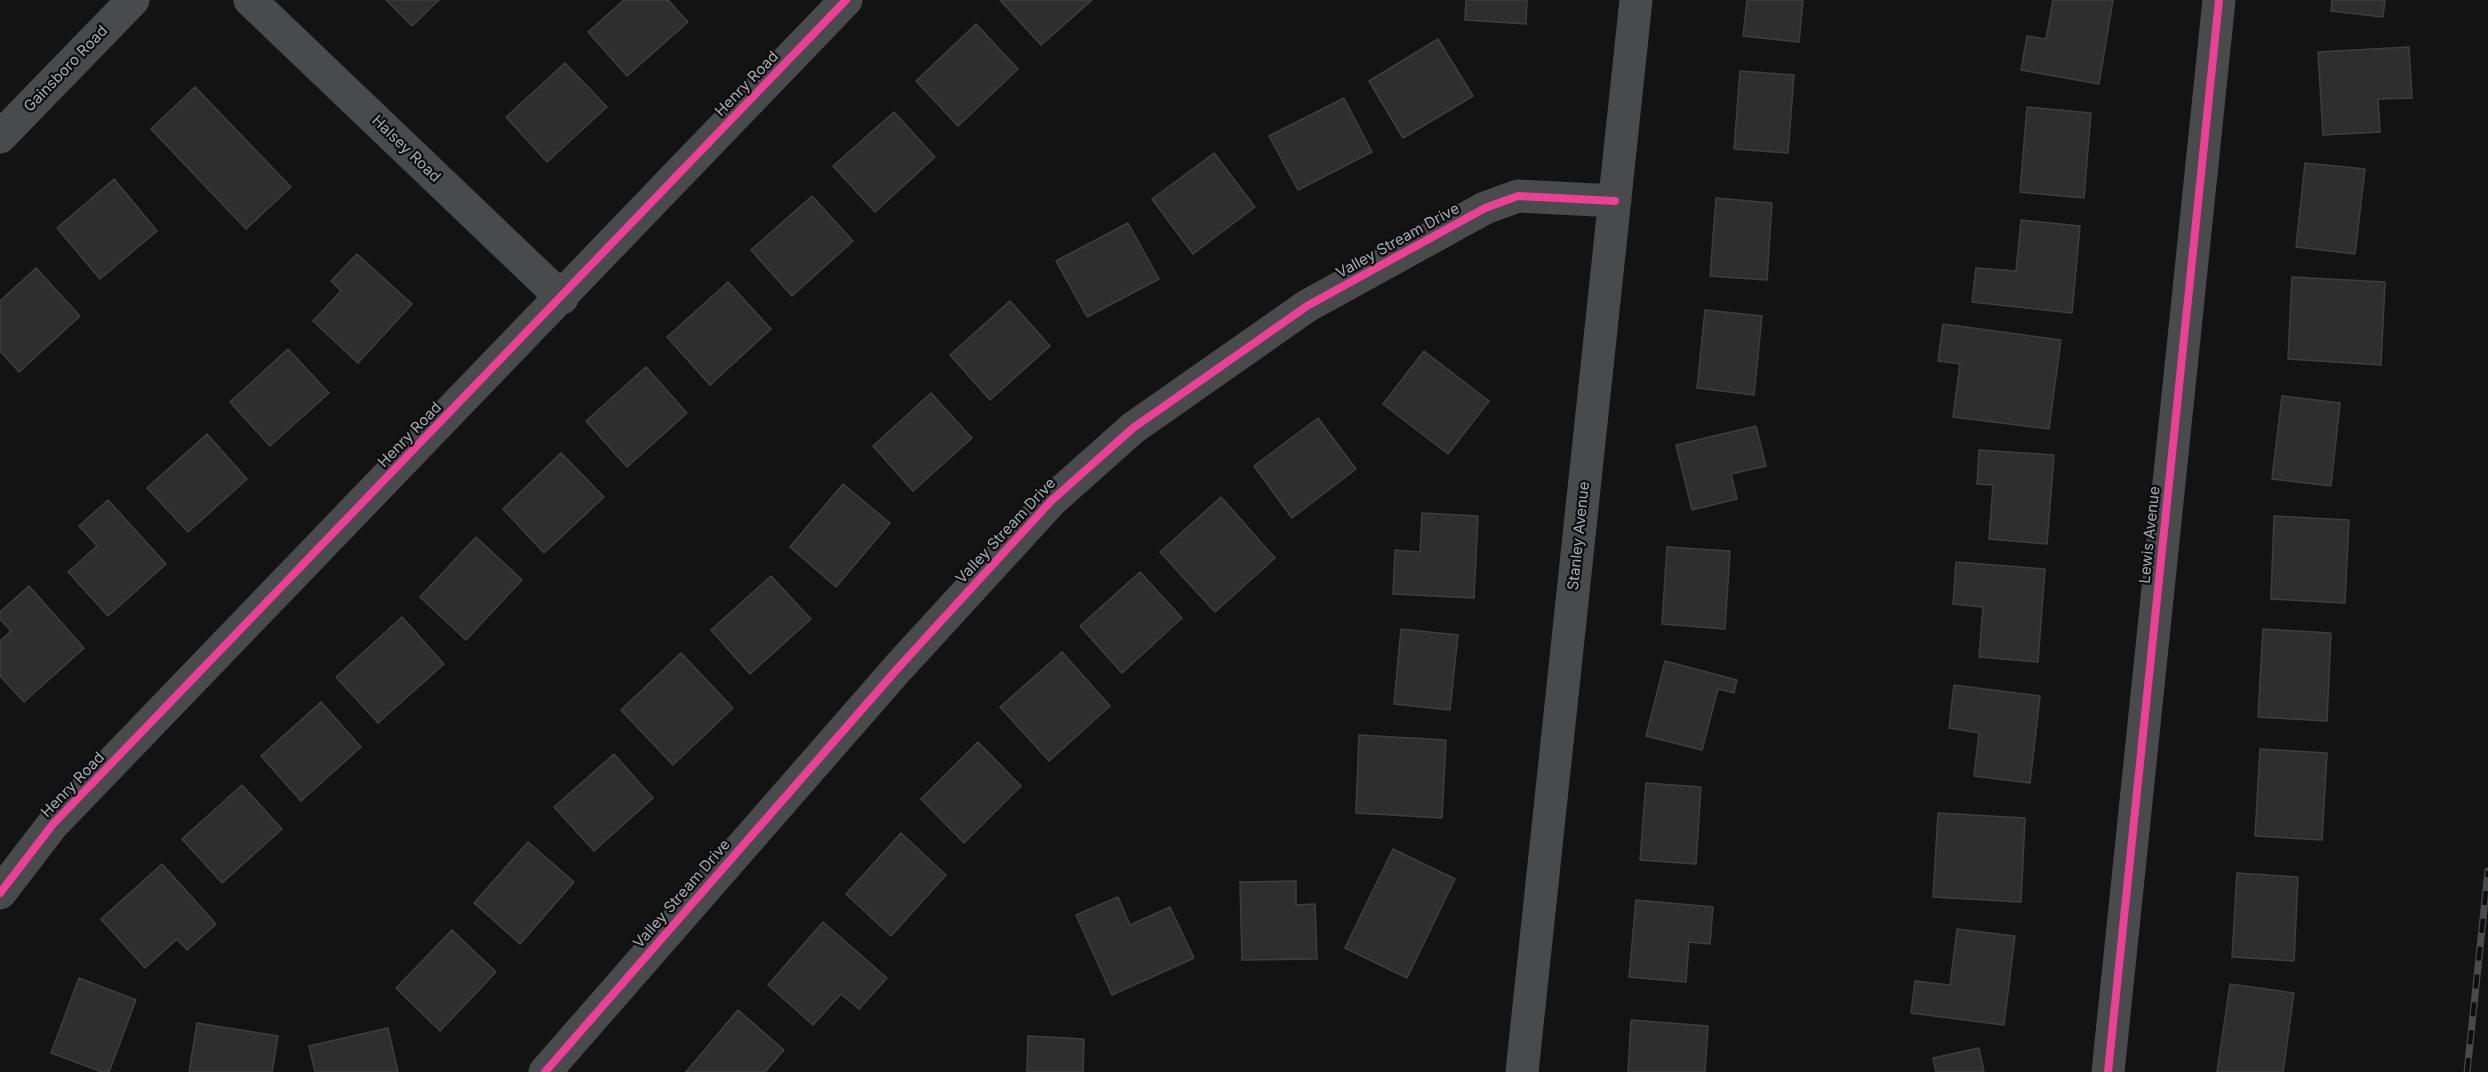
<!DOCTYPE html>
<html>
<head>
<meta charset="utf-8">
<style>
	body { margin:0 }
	canvas { display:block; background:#131314 }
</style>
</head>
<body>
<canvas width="2488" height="1072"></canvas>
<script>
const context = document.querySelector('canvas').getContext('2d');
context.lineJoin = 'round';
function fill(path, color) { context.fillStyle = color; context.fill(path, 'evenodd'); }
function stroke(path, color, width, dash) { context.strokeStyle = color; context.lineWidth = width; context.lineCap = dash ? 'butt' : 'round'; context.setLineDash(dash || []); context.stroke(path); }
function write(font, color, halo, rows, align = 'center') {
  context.font = font + ' Inter,sans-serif'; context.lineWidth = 4.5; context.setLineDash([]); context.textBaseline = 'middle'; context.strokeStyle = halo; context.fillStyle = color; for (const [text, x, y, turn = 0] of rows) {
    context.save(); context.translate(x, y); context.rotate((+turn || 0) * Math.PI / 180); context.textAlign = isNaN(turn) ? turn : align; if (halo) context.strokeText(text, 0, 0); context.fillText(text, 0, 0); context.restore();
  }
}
const building = new Path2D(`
	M386,0H439L412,26Z
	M624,0H668L688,22L627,76L588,32Z
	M1000,0H1092L1041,45Z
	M1466,0H1527L1526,24L1465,20Z
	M1747,0H1803L1799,42L1743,36Z
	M2053,0H2113L2099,84L2021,70L2027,36L2046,39Z
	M2332,0H2385L2383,17L2331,11Z
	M976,24L1018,69L958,126L916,81Z
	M1438,39L1473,96L1403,138L1369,81Z
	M2409,47L2412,98L2378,99L2380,132L2323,135L2318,52Z
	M565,63L607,107L547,162L506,117Z
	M1740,71L1794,75L1788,153L1734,149Z
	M195,87L291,187L246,229L151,129Z
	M1344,98L1372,152L1298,190L1269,136Z
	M2027,107L2091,113L2084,198L2020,192Z
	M894,112L935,157L875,212L833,166Z
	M1214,153L1255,207L1193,254L1152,199Z
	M2305,163L2365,169L2355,254L2296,247Z
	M114,179L157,231L100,279L57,228Z
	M812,196L853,241L792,296L751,250Z
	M1716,198L1772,203L1767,280L1710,276Z
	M2021,220L2080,226L2072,313L1972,302L1976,268L2016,271Z
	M1128,223L1159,279L1087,317L1056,261Z
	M357,254L412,304L358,363L313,321L341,291L331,281Z
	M36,268L80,316L19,372L0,351V301Z
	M2292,277L2385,282L2381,365L2288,359Z
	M728,282L771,329L710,385L667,337Z
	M1010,301L1050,346L990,400L950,355Z
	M1705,310L1762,316L1754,395L1697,388Z
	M1943,324L2061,340L2049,429L1953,417L1960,364L1938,361Z
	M288,349L329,393L270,446L230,402Z
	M1424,351L1489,401L1448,454L1383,404Z
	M646,367L687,413L627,467L586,421Z
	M931,393L972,438L913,491L873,446Z
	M2282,396L2340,403L2331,486L2272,479Z
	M1318,418L1356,469L1292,518L1254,466Z
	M1756,426L1766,466L1731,474L1737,499L1692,510L1676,445Z
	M207,434L247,479L188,532L147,488Z
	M1979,450L2054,455L2047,544L1989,539L1993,485L1977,484Z
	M561,453L604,497L544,553L503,509Z
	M843,484L890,523L836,587L790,547Z
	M1221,497L1275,558L1215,612L1160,552Z
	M108,500L166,564L108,616L68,572L97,546L79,526Z
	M1422,513L1478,516L1474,598L1393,594L1395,550L1420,552Z
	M2274,516L2349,520L2345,603L2271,599Z
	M476,537L522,580L466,640L420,597Z
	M1667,547L1730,551L1725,629L1662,624Z
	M1956,562L2045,569L2038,662L1979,657L1983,607L1953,604Z
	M1140,572L1182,618L1122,673L1080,626Z
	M771,576L811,619L750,674L711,630Z
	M29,586L84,648L24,702L0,676V641L11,631L0,619V612Z
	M402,617L444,664L378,723L336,677Z
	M1401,629L1458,635L1450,710L1394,704Z
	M2263,629L2331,633L2327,721L2258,717Z
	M1062,652L1110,706L1049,761L1000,707Z
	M681,653L733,708L673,765L621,710Z
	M1665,661L1737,680L1734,693L1718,689L1702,750L1646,736Z
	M1954,685L2040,696L2030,783L1974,776L1979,733L1949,728Z
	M321,702L361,747L301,801L261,756Z
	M1359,735L1446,740L1442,818L1356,813Z
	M978,742L1021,786L964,843L921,799Z
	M2260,749L2327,753L2322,840L2255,836Z
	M614,754L653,798L594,851L554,807Z
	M1646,783L1701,787L1696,864L1640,860Z
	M242,785L282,829L222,883L182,839Z
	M1938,813L2025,818L2021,902L1933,897Z
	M901,833L946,875L891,936L846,894Z
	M528,842L574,882L520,944L474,903Z
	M1393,849L1455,879L1407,978L1345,948Z
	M162,864L216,924L187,950L177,939L145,968L101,919Z
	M2237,873L2298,877L2294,961L2232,957Z
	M1296,881V905L1315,904L1317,959L1242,960L1240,882Z
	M1118,897L1130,925L1170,907L1194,958L1112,995L1076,915Z
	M1636,900L1713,907L1710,944L1689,942L1686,982L1629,977Z
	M823,922L887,978L859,1009L841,994L813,1025L768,985Z
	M1957,929L2015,936L2004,1025L1911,1013L1915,981L1950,985Z
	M452,930L496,972L440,1031L396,988Z
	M79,978L136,1000L109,1072H102L51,1053Z
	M2230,984L2294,993L2283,1072H2217Z
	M738,1010L784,1050L765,1072H686Z
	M1631,1020L1708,1026L1705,1072H1628Z
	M197,1023L278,1036L272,1072H189Z
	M388,1028L398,1072H315L309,1046Z
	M1028,1036L1084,1039L1083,1072H1027Z
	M1979,1048L1984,1072H1936L1933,1058Z`);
fill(building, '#2e2e2f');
stroke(building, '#3c3e40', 1.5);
stroke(new Path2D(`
	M250,0L562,298
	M0,137L133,0
	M0,893L53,824L846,0
	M545,1072L898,668L1051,501L1133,428L1307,306L1485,208L1518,196L1615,201
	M1522,1072L1636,0
	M2108,1072L2219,0`), '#484a4c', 33);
const rail = new Path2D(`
	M2467,1072L2488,871`);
stroke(rail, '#484a4c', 7);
stroke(rail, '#0e0e0f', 4.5, [14]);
stroke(new Path2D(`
	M0,893L53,824L846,0
	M545,1072L898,668L1051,501L1133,428L1307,306L1485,208L1518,196L1615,201
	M2108,1072L2219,0`), '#ea4096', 8);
write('15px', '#a4acb5', '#0e0e0f', [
	["Gainsboro Road",66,69,-46],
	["Henry Road",747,84,-46],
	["Halsey Road",406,149,44],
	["Valley Stream Drive",1398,241,-29],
	["Henry Road",410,435,-46],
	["Valley Stream Drive",1006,531,-47],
	["Lewis Avenue",2150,535,-84],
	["Stanley Avenue",1579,536,-84],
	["Henry Road",73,785,-46],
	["Valley Stream Drive",682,894,-49]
]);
</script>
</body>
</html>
